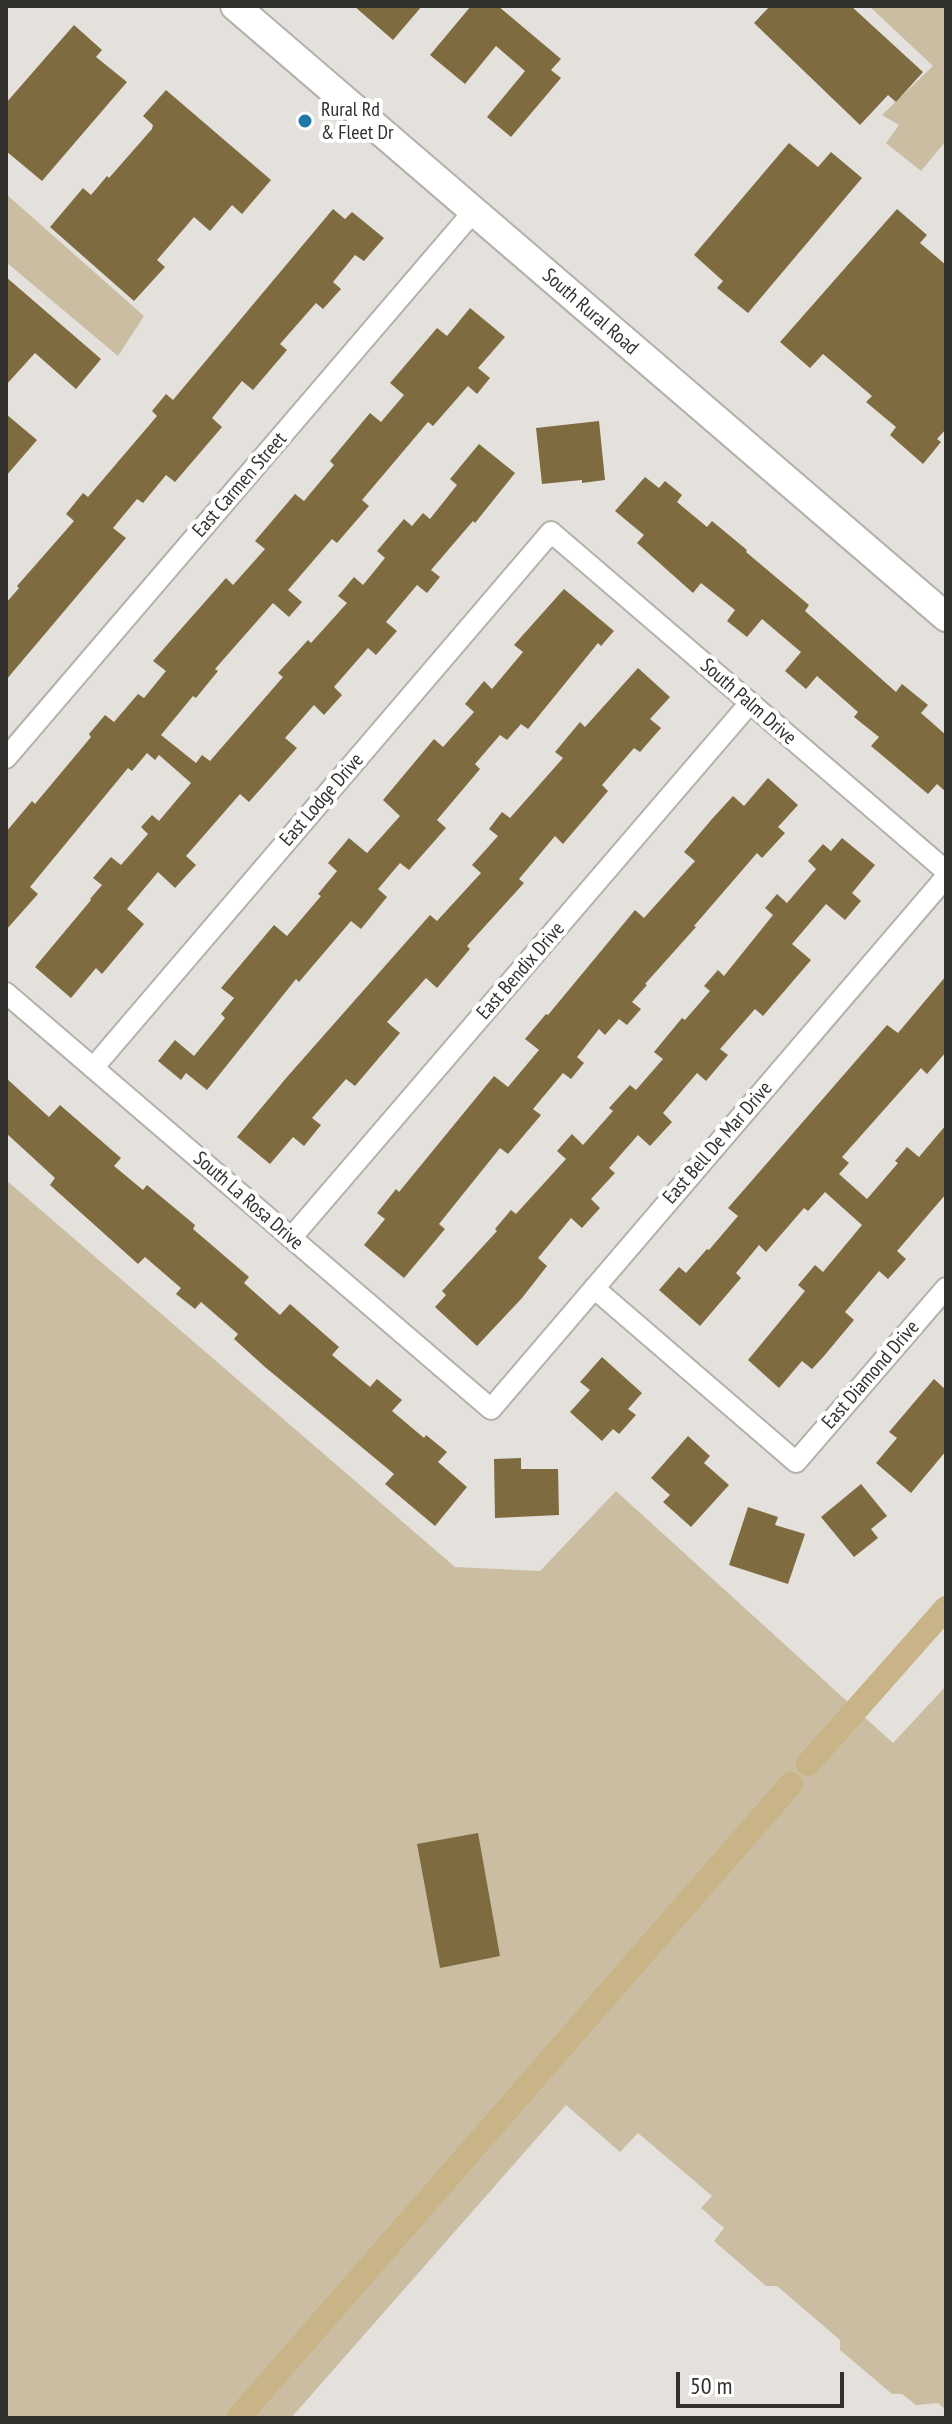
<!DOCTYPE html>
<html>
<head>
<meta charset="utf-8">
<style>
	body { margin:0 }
	#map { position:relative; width:952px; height:2424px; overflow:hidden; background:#e4e1dc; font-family:"PT Sans Narrow",sans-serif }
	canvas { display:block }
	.frame { position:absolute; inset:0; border:8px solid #31302d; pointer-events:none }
	.scale { position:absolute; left:676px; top:2372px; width:168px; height:36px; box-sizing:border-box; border:4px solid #31302d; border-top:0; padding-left:10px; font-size:24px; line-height:28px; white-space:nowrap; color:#31302d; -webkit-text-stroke:6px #fff; paint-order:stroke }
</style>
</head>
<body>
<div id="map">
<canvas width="952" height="2424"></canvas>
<div class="frame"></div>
<div class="scale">50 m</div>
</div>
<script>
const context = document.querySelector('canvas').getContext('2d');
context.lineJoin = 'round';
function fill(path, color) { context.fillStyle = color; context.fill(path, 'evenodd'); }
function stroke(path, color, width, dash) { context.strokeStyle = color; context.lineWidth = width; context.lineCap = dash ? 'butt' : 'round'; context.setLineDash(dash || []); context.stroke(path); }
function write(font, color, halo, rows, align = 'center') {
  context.font = font + ' "PT Sans Narrow",sans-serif'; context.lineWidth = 8; context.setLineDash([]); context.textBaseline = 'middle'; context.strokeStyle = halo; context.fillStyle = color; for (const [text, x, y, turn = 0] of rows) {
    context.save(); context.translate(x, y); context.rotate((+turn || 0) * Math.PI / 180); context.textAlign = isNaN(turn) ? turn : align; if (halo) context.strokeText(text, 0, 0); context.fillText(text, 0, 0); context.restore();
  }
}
fill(new Path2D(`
	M869,6H946V141L921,171L886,143L899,125L882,115L933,66Z
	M6,194L144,316L118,356L6,262Z
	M6,1180L455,1567L540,1571L616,1491L893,1743L946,1686V2410L938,2403L916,2405L902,2394H892L840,2350V2340L777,2286H766L714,2241L724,2228L701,2208L712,2196L638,2133L620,2152L566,2105L291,2418H6Z`), '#cabda2');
stroke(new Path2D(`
	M808,1764L946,1608
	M238,2418L791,1784`), '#c8b486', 24);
fill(new Path2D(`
	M354,6H422L393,40Z
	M471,6H498L561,59L551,70L561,78L511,137L487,117L525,71L496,46L465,84L430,55Z
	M770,6H851L923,72L896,102L888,95L860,125L754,23Z
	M74,25L102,50L96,57L127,82L42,181L6,151V103Z
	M166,90L271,180L242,214L232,205L210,231L194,217L157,260L165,267L134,301L50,227L83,188L91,195L107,176L109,178L152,129L153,125L143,116Z
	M789,143L818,167L831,152L862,178L748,313L717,288L723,281L694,255Z
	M333,209L345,219L352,212L384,238L364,261L355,255L333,282L341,289L323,309L316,303L280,344L287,350L253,390L242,381L212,418L222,427L175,482L166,475L143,503L137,499L113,528L126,538L6,680V603L19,588L17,586L74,521L66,514L83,493L88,497L157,416L152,411L166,394L173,400Z
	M897,209L927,235L920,243L946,265V429L937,439L941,442L923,464L890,435L896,427L866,402L872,396L823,354L810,368L780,342Z
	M6,277L101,359L76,389L35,353L6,385Z
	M470,308L505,337L478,368L490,378L477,394L468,386L433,426L428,422L362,500L369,506L337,543L332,539L288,590L302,602L289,617L273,603L215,669L218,671L196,698L193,696L161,735L196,763L202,755L210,761L283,677L278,673L308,640L311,643L347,603L338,596L354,577L363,585L385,558L377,551L404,519L412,526L423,513L430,519L457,485L450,479L479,444L515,473L475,523L473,521L431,570L440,577L427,593L417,585L386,622L397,631L376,655L368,648L334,687L342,695L324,715L314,705L285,738L297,748L249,802L240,794L186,856L196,865L175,888L158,872L127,909L144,924L102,974L96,968L71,998L35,967L91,900L90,899L102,885L93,878L111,857L121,865L148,834L141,827L152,815L159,821L191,783L159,755L155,760L147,753L132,771L128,768L30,887L38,894L6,930V832L32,801L35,804L91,737L89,734L105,715L114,722L138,694L144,698L166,671L153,661L173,638L226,578L233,585L265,549L255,541L295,494L304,501L334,465L330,461L370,413L381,422L404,395L390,383L437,328L447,336Z
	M6,414L37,440L6,476Z
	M599,421L605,480L582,483V480L542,484L536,428Z
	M645,477L659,488L665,481L682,495L677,502L707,527L712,521L747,550L746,552L809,605L805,611L896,692L902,684L928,705L921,713L946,735V792L937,784L928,794L871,746L879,737L854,717L858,712L817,676L806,689L785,671L801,652L762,619L747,637L727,621L735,610L701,583L693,593L637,543L644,535L615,511Z
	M564,589L614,631L601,646L598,643L528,729L521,724L507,740L500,735L475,764L480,769L437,820L446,828L409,870L400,863L378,889L387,897L361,929L351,921L299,982L296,979L207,1090L186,1073L181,1080L158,1061L175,1040L194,1056L225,1018L221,1014L234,998L221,988L274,925L287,936L321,896L318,894L337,871L328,863L349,838L367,853L400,816L383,800L434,739L443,747L474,712L465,704L484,681L492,689L523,652L514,645Z
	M638,668L670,697L650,719L661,728L640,752L634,748L602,785L608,791L563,844L555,836L519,879L524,883L467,946L470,949L437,988L426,978L387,1022L400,1033L355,1086L346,1079L312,1118L321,1125L304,1146L293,1137L270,1164L237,1137L287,1077L430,915L437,921L481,873L472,865L498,836L489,829L502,812L510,818L563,758L555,752L580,722L585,727Z
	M768,778L798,805L778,827L785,833L762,858L757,853L694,926L696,927L645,984L647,985L632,1002L641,1009L627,1025L619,1019L605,1035L599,1029L577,1057L584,1063L571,1079L563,1073L533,1109L541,1115L508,1154L500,1148L439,1224L445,1229L404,1278L364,1245L385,1219L377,1213L396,1189L399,1192L494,1076L508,1087L539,1050L525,1039L546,1014L548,1015L635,910L644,918L695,861L684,852L712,819L733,796L744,806Z
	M842,838L875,865L852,893L861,901L845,920L826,904L792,944L811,960L763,1016L755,1009L720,1049L728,1055L706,1081L697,1073L663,1113L672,1122L650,1146L638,1135L609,1168L615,1173L591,1199L600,1208L582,1228L571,1218L538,1258L547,1266L522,1298L477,1346L435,1307L446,1295L442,1291L497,1231L495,1229L511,1210L516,1214L566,1159L557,1151L572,1134L583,1145L613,1111L609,1108L630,1085L636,1090L663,1059L654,1052L682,1018L685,1020L710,991L704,986L718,970L724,976L773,915L765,908L777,894L787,903L816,869L808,861L823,844L831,851Z
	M946,976V1052L927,1074L921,1068L842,1157L849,1163L839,1174L867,1199L898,1163L895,1161L907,1147L919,1157L946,1125V1194L897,1251L906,1259L888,1279L879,1271L845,1312L854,1320L824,1356L812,1369L802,1361L779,1388L748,1360L805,1291L798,1285L815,1265L823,1272L862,1225L825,1192L808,1211L804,1208L766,1252L759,1245L736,1273L741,1278L700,1326L659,1290L679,1267L686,1273L707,1249L709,1250L738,1216L728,1208L887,1025L898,1033Z
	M6,1078L49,1117L60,1105L121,1158L114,1166L143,1190L147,1185L195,1225L193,1229L249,1277L244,1283L280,1315L290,1304L339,1347L332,1355L370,1387L377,1379L402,1400L392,1411L424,1438L426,1435L447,1452L438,1462L467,1487L435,1526L385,1484L394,1474L265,1367L234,1339L238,1334L201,1302L195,1309L176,1294L181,1288L145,1257L138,1264L50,1185L55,1178L6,1133Z
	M602,1357L642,1393L628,1409L636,1415L619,1434L613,1429L602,1441L570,1412L590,1390L580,1382Z
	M934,1379L946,1390V1451L911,1493L876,1463L897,1438L889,1432Z
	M688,1436L710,1456L704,1463L729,1485L691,1527L663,1502L670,1495L651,1478Z
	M521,1458V1469H558L559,1515L495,1518L494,1459Z
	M861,1484L887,1516L871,1529L878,1538L854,1557L821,1517Z
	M748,1507L778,1517L775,1525L805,1534L788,1584L729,1565Z
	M478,1833L500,1956L440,1968L417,1844Z`), '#7e6b3f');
const minor = new Path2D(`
	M6,758L473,212
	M6,993L491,1409L946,877
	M93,1068L551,532L946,871
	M291,1238L750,703
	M594,1288L796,1462L946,1288`);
const secondary = new Path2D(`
	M235,6L946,617`);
stroke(minor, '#b3b1ab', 24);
stroke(secondary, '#b3b1ab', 32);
stroke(minor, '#fff', 20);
stroke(secondary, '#fff', 28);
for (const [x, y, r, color] of [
	[305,121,8,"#1f78a7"]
]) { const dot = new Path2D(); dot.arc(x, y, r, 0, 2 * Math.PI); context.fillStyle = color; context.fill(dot); stroke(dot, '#fff', 3); }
write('20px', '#31302d', '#fff', [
	["Rural Rd",321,110],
	["& Fleet Dr",321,133]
], 'left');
write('20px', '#31302d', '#fff', [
	["South Rural Road",590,312,41],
	["East Carmen Street",240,485,-49],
	["South Palm Drive",748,702,41],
	["East Lodge Drive",322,800,-49],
	["East Bendix Drive",521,971,-49],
	["East Bell De Mar Drive",718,1143,-49],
	["South La Rosa Drive",248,1201,41],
	["East Diamond Drive",871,1375,-49]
]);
</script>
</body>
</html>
